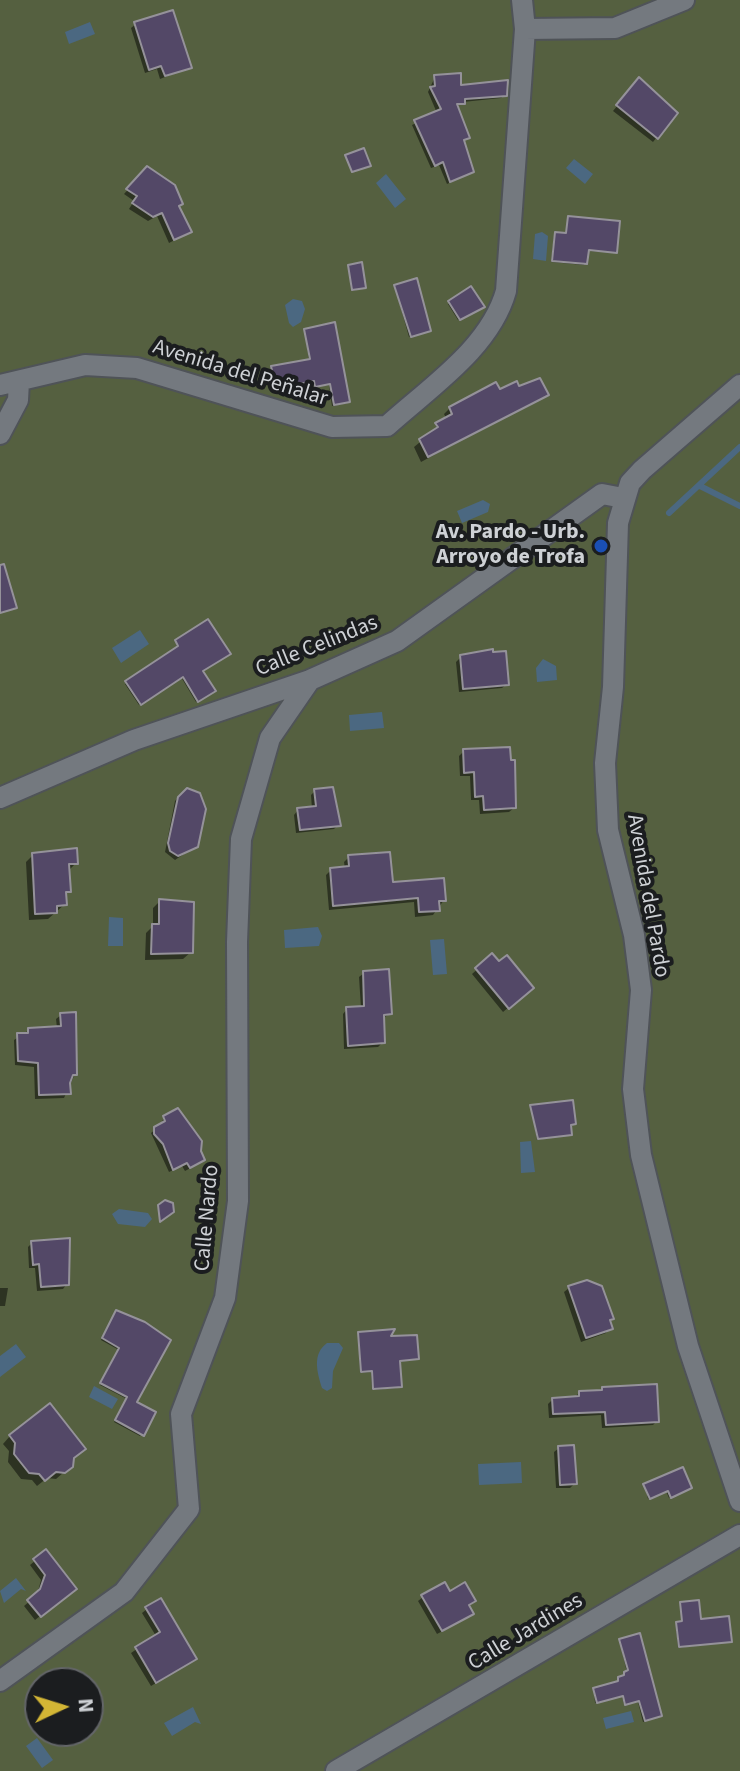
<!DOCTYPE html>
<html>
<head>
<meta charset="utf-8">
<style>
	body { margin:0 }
	#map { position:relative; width:740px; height:1771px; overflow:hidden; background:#31353b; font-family:"Source Sans 3",sans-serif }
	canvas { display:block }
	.north { position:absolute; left:24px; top:1667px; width:80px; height:80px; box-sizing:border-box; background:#1b1d1f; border:2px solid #636568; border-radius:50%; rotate:86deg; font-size:22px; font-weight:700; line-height:32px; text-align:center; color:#ced1d5 }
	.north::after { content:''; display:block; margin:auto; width:28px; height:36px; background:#d3b635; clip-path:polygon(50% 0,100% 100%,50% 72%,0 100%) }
</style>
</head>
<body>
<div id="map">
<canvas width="740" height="1771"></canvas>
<div class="north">N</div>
</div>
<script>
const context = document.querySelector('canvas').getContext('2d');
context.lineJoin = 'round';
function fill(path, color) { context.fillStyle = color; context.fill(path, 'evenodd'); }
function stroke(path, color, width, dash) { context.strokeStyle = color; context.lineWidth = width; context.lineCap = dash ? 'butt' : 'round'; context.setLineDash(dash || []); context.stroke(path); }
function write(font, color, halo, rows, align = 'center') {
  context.font = font + ' "Source Sans 3",sans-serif'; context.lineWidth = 8; context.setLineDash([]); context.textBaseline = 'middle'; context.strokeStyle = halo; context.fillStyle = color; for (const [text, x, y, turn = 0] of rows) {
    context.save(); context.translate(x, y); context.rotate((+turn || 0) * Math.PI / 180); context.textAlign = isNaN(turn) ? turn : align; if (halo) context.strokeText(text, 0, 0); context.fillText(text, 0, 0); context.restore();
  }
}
fill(new Path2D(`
	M0,0H740V1771H0ZM40,1683H88V1731H40Z`), '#556040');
fill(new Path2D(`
	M90,22L95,34L69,44L65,32Z
	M574,159L593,174L585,184L566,168Z
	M386,174L406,199L395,208L376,183Z
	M542,232L548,236L546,261L533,259L535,234Z
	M293,299L302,301L305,309L301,322L293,327L289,323L285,305Z
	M483,500L490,504L488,512L462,523L457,511Z
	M140,630L149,644L121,663L112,648Z
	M543,659L556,666L557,680L537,682L536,668Z
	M382,712L384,728L350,731L349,715Z
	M109,917L123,918V946H108Z
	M318,927L322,936L319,946L285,948L284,930Z
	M444,939L447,974L433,975L430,940Z
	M531,1141L535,1172L521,1173L520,1142Z
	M119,1209L148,1213L152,1219L145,1227L118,1224L112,1214Z
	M327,1343H339L343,1348L333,1371L332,1388L327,1391L322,1388C317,1372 312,1354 327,1343Z
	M16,1344L26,1357L0,1377V1356Z
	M94,1386L118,1399L112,1409L89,1397Z
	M521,1462L522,1483L479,1485L478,1464Z
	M16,1578L26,1591L21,1589L4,1603L0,1591Z
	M193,1707L201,1724L195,1722L172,1736L164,1723Z
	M631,1711L634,1722L606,1729L603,1718Z
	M37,1738L53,1760L42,1768L26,1746Z`), '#4b6881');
fill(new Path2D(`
	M136,24L190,67L160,79L157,69L145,73L131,28Z
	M435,77L459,88L505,95L501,98L463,102L456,107L468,137L462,142L472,172L447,184L439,165L431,168L412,125L437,113L428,92Z
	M635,84L657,137L653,142L613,111Z
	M147,169L178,206L190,232L169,243L157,216L148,221L129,209L134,201L124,194Z
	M568,218L615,252L586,251L584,265L551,262L554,236L565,235Z
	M349,266L364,287L362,289L351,291Z
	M395,287L429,331L427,332L409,337Z
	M470,289L481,309L458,320L448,304Z
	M305,331L348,401L347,403L332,406L329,385L314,387L313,382L275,389L272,368L309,361Z
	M518,388L546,395L421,462L414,447L447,420L444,414L450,408Z
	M176,642L211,692L196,702L181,677L139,705L125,684L177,649Z
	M491,654L507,684L502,688L459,692L456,662L461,657Z
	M464,751L514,808L509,812L480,814L479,800H471L470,776H460L459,756Z
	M315,791L338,825L334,829L296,833L294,815L298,810L312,809L311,795Z
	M180,795L196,846L175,860L165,852L175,801Z
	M33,855L76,863L69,870L65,904L48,919L29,920L26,862Z
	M349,857L391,884L444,900L433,915L415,917L414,902L329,910L326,875L331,870L345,869L344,862Z
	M160,901L191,952L183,959L145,960L146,933L153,926V908Z
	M492,956L527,992L503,1012L472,974Z
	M364,973L389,1014L382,1019L383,1042L378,1047L344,1049L343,1014L347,1009L361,1008L359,977Z
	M61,1015L75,1074L64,1098L35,1099L34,1067L15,1065L14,1040L29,1030L57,1028L56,1019Z
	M531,1107L574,1123L569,1126L570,1134L537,1140Z
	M164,1117L199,1151L203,1159L198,1164L185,1171L182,1166L169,1172L151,1133L161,1125Z
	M32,1243L67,1284L63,1289L37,1291L35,1268H29L28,1247Z
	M0,1288H8L5,1306H0Z
	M569,1288L612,1318L606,1333L581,1342L564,1292Z
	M115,1315L142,1434L140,1436L114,1422L127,1399L100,1385L119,1350L101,1340Z
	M359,1334L388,1339L417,1359L398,1362V1388L372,1390L371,1372L360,1373Z
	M579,1393L657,1421L653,1425L602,1428L601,1415L549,1418L548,1404L553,1399L574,1398Z
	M10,1436L72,1459L71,1466L56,1479L47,1478L37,1486L32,1480L21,1479L8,1462L9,1451L3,1444Z
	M559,1448L575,1483L570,1488H556L554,1452Z
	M645,1486L688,1490L669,1498L666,1491L648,1499Z
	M46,1552L70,1593L35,1620L24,1606L37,1595L41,1580L30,1565Z
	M449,1593L467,1606V1618L437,1634L418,1601L423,1597Z
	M681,1604L699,1621L730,1641L678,1648L676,1625L681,1623Z
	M147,1609L195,1659L151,1686L131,1653L156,1636L142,1613Z
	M620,1641L660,1716L658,1717L643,1722L638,1702L624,1705L622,1696L595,1703L594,1690L617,1684L627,1673Z
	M40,1694V1712L35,1714L30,1703Z`), '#0007');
stroke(new Path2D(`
	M700,486L740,506
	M669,513L740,447`), '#4b6881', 6);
const building = new Path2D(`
	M173,10L192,68L165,76L161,66L149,70L134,22Z
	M461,73V85L508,80L507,96L465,99V104H457L470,138L464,140L474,172L450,182L443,162L435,166L414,120L441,109L430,87L435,86L434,75Z
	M639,77L678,113L658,139L616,105Z
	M364,148L371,166L352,172L345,155Z
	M147,166L175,185L183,204L179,206L192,232L174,240L162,213L153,217L132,203L137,196L126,189Z
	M568,216L620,221L617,253L589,250L587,264L552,261L555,232L566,233Z
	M362,262L366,288L352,290L348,265Z
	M417,278L431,331L411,337L394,285Z
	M471,286L485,307L460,320L448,301Z
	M335,322L350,402L334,405L330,384L315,387L314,381L276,389L271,366L310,359L304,329Z
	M540,378L549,395L428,457L419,439L438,427L435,423L452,414L449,407L496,382L500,389L517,381L519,386Z
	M4,564L17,608L0,613V565Z
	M208,619L231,654L203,671L216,691L198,702L183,677L141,705L125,681L178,646L175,640Z
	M493,649V652L506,651L509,685L463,689L460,655Z
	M510,747L511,760H515L516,808L484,810L483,796L475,797L474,772L464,773L463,749Z
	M333,787L341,826L300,830L297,808L316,806L314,789Z
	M187,788L200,793L206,809L198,847L178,856L170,851L168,843L178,797Z
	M77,848L78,864H69L71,892H66L67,905L57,906V913L35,914L32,853Z
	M390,852L393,882L444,878L446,901H439L440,911L419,912L418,898L333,906L330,868L349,866L348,855Z
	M159,899L194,902L193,953L151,954L152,924H159Z
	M492,953L499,961L507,955L534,988L509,1009L475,968Z
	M389,969L392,1014L384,1015L385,1043L348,1046L346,1007L364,1006L363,971Z
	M76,1012L77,1075H73L70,1083L71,1094L39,1095L38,1063L18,1061L17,1033H28V1028L61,1026L60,1013Z
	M573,1100L576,1124L571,1125L572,1135L538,1139L530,1105Z
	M178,1108L202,1141L201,1151L205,1160L190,1168L187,1163L173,1170L163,1144L154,1134V1127L165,1121L163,1116Z
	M165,1200L173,1203L174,1212L160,1222L158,1205Z
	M70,1238L69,1285L41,1287L39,1264L33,1265L31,1241Z
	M587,1280L602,1286L614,1319L610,1320L613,1329L586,1338L568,1286Z
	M116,1310L145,1322L171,1340L137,1402L156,1412L144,1436L115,1420L127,1397L100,1383L119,1348L102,1338Z
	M395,1329L391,1336L417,1335L419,1359L400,1361L402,1387L373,1389L372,1371L361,1372L358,1332Z
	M657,1384L659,1422L606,1425L605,1412L553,1414L552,1398L579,1396V1391L602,1390V1387Z
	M50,1403L86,1449L74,1458L73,1467L65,1473L56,1472L45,1481L39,1474L29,1473L14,1454L15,1443L9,1435Z
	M574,1445L577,1484L560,1485L558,1446Z
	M683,1467L692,1488L671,1498L668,1491L650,1499L643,1484Z
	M46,1549L77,1589L41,1617L27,1600L40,1589L45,1575L33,1559Z
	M445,1582L450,1591L465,1582L476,1601L469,1605L474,1614L442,1631L421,1595Z
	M161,1598L197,1659L156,1683L135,1647L160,1632L145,1607Z
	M699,1600L701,1619L729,1616L732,1642L679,1647L676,1622L682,1621L680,1602Z
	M640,1633L662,1716L645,1721L639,1701L625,1705L623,1696L597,1703L593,1688L618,1681V1677L624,1675V1672L628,1670L619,1639Z`);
fill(building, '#534867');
stroke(building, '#95929a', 2);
const minor = new Path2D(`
	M525,29L615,28L684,0
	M0,385L85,365L137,368L332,427L387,426C430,387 490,348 506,291L525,29L522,0
	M740,385L642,470L630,483L618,523L613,687L605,763L608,830L634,935L641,990L633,1089L641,1155L688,1346L740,1501
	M0,434L18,400L19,382
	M0,798L134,740L310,680L397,641L602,494L623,498
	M0,1681L124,1592L189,1509L181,1414L225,1298L238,1201L237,942L241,839L270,738L310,680
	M336,1771L740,1535`);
stroke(minor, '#4f5358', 24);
stroke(minor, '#74797f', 20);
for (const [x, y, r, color] of [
	[601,546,8,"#1a4fb4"]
]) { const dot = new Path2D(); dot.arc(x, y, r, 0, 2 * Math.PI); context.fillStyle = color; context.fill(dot); stroke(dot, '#1b1d1f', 3); }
write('22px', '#ced1d5', '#1b1d1f', [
	["Avenida del Peñalar",240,374,17],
	["Calle Celindas",317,647,-22],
	["Avenida del Pardo",647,896,80],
	["Calle Nardo",208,1218,-85],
	["Calle Jardines",526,1633,-31]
]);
write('bold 22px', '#ced1d5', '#1b1d1f', [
	["Av. Pardo - Urb.",585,533],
	["Arroyo de Trofa",585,558]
], 'right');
</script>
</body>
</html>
